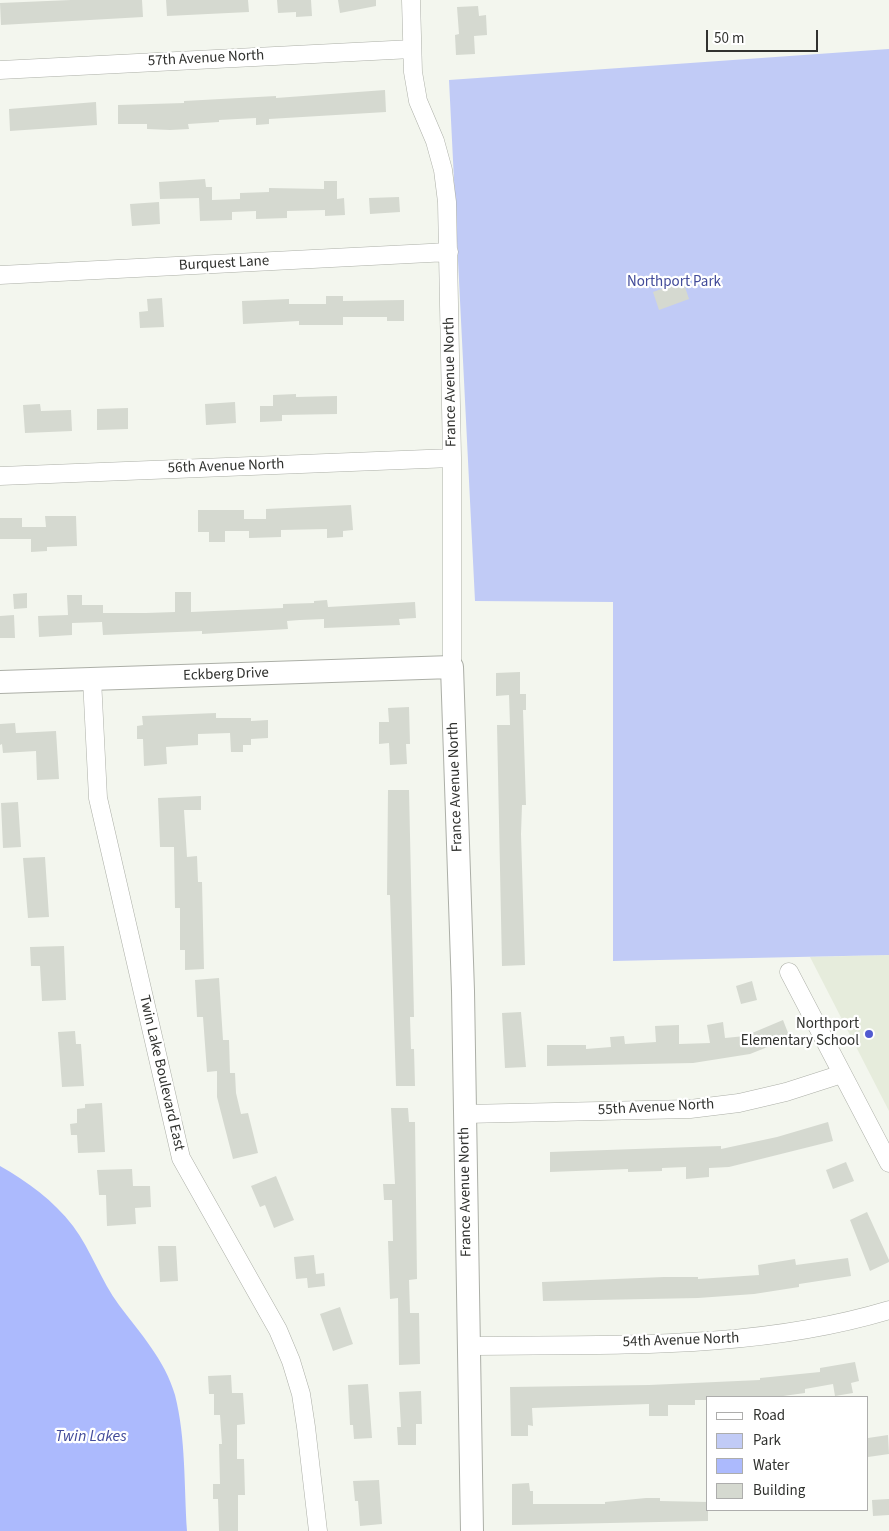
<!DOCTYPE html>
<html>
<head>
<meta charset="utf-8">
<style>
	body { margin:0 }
	#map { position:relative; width:889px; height:1531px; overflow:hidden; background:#f3f6ee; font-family:"Source Sans 3",sans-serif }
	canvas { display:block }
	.legend { position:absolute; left:706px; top:1396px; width:162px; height:115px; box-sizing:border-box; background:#fff; border:1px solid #adadac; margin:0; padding:6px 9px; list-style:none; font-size:15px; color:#31322f }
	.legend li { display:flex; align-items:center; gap:10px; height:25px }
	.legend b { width:25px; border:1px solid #adadac }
	.scale { position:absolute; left:706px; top:30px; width:112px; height:22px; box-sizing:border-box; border:2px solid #31322f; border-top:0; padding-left:6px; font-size:15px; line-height:18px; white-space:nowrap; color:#31322f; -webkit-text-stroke:4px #fff; paint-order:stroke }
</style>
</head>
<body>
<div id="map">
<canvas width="889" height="1531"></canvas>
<ul class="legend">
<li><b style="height:6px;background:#fff"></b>Road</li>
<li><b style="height:14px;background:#c1cbf6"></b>Park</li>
<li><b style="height:14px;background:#acbafd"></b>Water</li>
<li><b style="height:14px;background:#d5d9d0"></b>Building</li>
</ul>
<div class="scale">50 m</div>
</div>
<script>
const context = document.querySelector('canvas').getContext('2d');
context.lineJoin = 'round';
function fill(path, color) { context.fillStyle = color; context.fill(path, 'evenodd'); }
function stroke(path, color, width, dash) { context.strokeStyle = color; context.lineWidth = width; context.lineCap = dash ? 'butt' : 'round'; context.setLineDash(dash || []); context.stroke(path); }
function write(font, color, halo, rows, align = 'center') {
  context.font = font + ' "Source Sans 3",sans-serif'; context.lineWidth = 4.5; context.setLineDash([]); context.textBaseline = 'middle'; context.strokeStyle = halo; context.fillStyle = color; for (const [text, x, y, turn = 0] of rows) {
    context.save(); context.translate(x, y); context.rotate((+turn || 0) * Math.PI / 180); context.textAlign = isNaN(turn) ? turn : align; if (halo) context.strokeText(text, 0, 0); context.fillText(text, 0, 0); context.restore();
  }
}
fill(new Path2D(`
	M889,955V1111L810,957Z`), '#e6ecdc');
fill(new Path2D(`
	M889,49V955L613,961V602L475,601L449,80Z`), '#c1cbf6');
fill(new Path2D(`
	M0,1166C28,1182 53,1200 73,1226C91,1250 101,1281 119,1305C140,1333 165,1360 175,1395C186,1438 184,1487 187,1531H0Z`), '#acbafd');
fill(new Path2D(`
	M71,0H142L143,17L1,25L0,3Z
	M166,0H248L249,12L167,16Z
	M277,0H311L312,16L296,17V12L278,13Z
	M338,0H376V6L340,13Z
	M478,6L479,16L486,15L487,35L474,36L475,54L456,55L455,35L459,34L457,7Z
	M385,90L386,112L269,119V124L256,125V118L219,120V122L188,124L189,129L170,130L147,129V124H118V105L184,103V101L276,96V98Z
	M96,102L97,125L10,131L9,109Z
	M205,179L206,187H212V200L240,199V193L269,192V188L324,189V181H337V199L344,198L345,215L325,216V210L287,211V218L256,219V211L232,212V220L200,221L199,198L160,199L159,182Z
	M399,197L400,212L370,214L369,198Z
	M159,202L160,224L132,226L130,204Z
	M683,281L689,299L659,310L653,292Z
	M326,296H343V301L404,300V321H387V317H343V325H299V321L243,324L242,301L289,299V304H326Z
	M162,298L164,327L140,328L139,312L148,311L147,299Z
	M296,394V397L337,396V414L282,415V421L260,422V406H273V395Z
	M235,402L236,423L206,425L205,404Z
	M40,404L41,411L71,410L72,431L25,433L23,405Z
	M128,408V429L97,430V409Z
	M351,505L353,530L343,531V537L327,538V529L281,530V537L249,538V531H225V542H209V532H198V510H244V519H266V509Z
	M45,516H76L77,546L47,547V551L31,552V539H0V518H22V527H46Z
	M175,592H191V612L283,608V604L314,603V601L327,600L328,607L415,602L416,618L399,619L400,625L324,628V619L300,620L287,621L288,629L202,634V631L103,635L102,622L72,623V635L39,637L38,616L68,615L67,595H82V605H103V613H146L175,612Z
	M27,593V608L14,609L13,594Z
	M14,615L15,638H0V616Z
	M520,672V694H526V710H523L526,805H522L521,834L525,965L502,966L497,725H510L509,695L496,696V673Z
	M409,707L410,744H406L407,764L390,765L389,743L379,744V722H389L388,708Z
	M216,713V718H251V721L268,720V738L251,739V745H243V752H231L230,733L198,734V745L166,747L167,764L144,766L143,739H137V726L143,725L142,716Z
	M15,723L16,733L56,731L59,779L37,780L36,751L3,753L2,744L0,745V724Z
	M388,790H409L414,1017H410L411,1049H414L415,1086H396L390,895H387Z
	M201,796V810H184L187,857L197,856L198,882H202L204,969L185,970V950H180V908H175L174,847H160L158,798Z
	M18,802L21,847L3,848L1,803Z
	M45,857L49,917L28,918L23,858Z
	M64,946L66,1000L42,1001L40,966H31L30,947Z
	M219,978L223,1040H229L230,1073H235L236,1093L241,1114L248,1113L258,1153L233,1159L217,1097V1071L207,1072L203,1017H197L195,980Z
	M752,981L757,1000L741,1004L736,986Z
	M521,1012L526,1067L505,1068L502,1013Z
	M783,1020L790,1038L750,1054L693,1063L547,1066V1045H586V1049L611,1047L610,1037L624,1036L625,1044L656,1042L655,1026L679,1025V1044L710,1043L707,1025L723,1022L725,1038L745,1036Z
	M75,1031L76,1044H81L84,1086L62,1087L58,1032Z
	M102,1103L105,1152L78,1153L77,1135H71L70,1124L77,1123V1109L85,1108V1104Z
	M391,1108H408L409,1122H415L417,1279L409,1280L410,1313H419L420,1364L399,1365L398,1298L390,1299L388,1241H393L392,1200H384L383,1184H395Z
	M828,1122L833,1141L729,1167L709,1168V1177L686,1179V1167L662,1168V1171L628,1172V1169L550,1172V1152L721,1146V1149L777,1137Z
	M846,1162L854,1181L833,1189L826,1170Z
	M132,1169L133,1186H150L151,1207L135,1208L136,1224L107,1226L106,1195H99L97,1170Z
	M276,1176L294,1220L274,1228L265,1205L260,1207L251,1186Z
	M867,1212L889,1260V1262L870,1271L850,1220Z
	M158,1246H176L178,1281L160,1282Z
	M314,1255L316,1274L324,1273L325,1286L308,1288L307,1278L296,1279L294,1257Z
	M848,1258L851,1276L799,1284V1287L754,1294L698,1298L543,1301L542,1282L664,1277H698V1279L759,1275L758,1265L795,1259L796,1265Z
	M340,1307L353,1344L333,1351L320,1314Z
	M855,1362L859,1381L851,1383L853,1393L835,1396L833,1384L805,1389V1393L776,1397H708V1400H695V1405H668V1416H649V1404L532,1408L533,1426L528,1425V1436H511L510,1387L649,1385L760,1380V1378L820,1372V1368Z
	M231,1375L232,1393H243L245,1424L237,1425V1459H244L245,1495H238V1531H219L218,1499H213V1484H220L219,1444H222L220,1415H214V1394H209L208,1376Z
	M368,1384L372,1438L354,1439L353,1425H350L348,1385Z
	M421,1391L422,1424H416V1445H398L397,1427H401L399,1392Z
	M888,1435L889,1454L868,1457V1438Z
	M379,1480L382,1524L360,1526L358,1501H355L353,1481Z
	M529,1483L530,1491H533V1504H605V1502L646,1498H660V1501L708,1502V1521L512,1525V1484Z
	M889,1499V1515L873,1516L872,1500Z`), '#d5d9d0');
const minor = new Path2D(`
	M411,0L413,72L418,101L435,141L443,170L447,202L452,458V667
	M0,70L412,49
	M0,275L449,252
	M0,476L452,458
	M92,679L98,798L181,1158L278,1330L291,1361L301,1394L306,1427L318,1531
	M789,972L889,1163
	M465,1114L690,1109L739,1103L786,1092L842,1074
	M469,1346C609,1344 753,1351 889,1310`);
const tertiary = new Path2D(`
	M0,682L452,667L463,991L472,1531`);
stroke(minor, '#acafa7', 19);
stroke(tertiary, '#acafa7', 24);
stroke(minor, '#fff', 18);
stroke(tertiary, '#fff', 22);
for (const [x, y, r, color] of [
	[869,1034,5,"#515ad0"]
]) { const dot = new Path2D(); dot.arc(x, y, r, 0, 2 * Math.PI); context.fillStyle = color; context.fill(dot); stroke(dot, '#fff', 2); }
write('15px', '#31322f', '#fff', [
	["57th Avenue North",206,59,-3],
	["Burquest Lane",224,264,-3],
	["France Avenue North",451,382,-91],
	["56th Avenue North",226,467,-2],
	["Eckberg Drive",226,675,-2],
	["France Avenue North",456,787,-92],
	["Twin Lake Boulevard East",161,1073,77],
	["55th Avenue North",656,1108,-3],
	["France Avenue North",466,1192,-91],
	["54th Avenue North",681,1341,-2]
]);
write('15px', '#424b99', '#fff', [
	["Northport Park",674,283]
]);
write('15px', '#31322f', '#fff', [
	["Northport",859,1025],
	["Elementary School",859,1042]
], 'right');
write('italic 16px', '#424b9a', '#fff', [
	["Twin Lakes",91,1437]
]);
</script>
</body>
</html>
